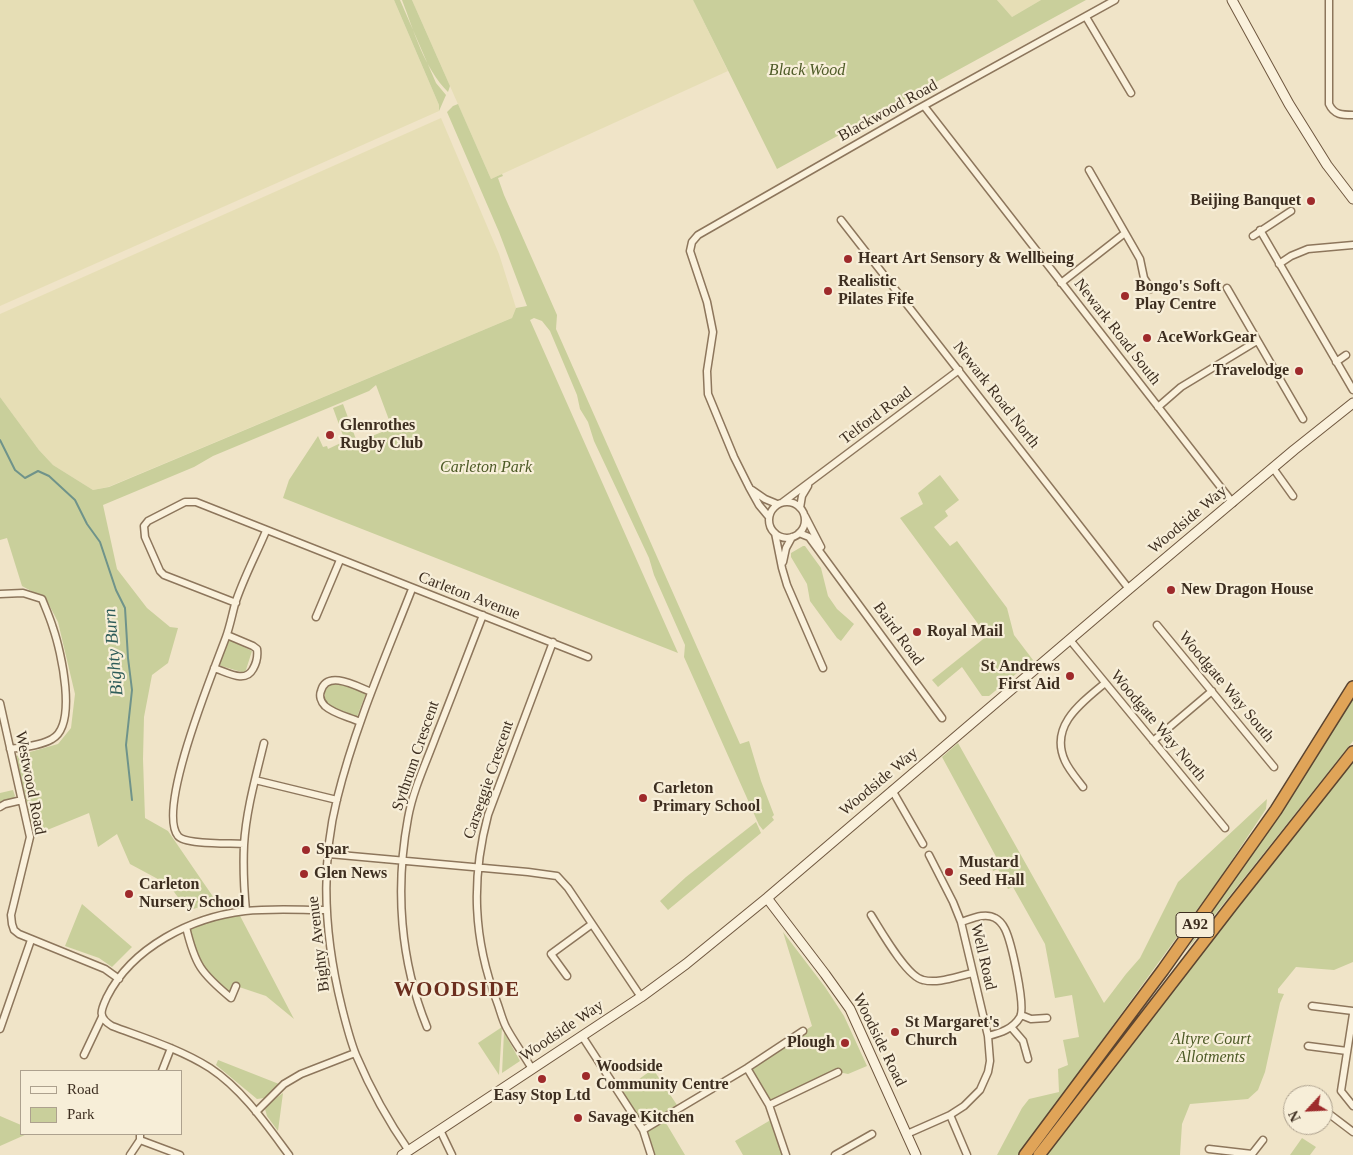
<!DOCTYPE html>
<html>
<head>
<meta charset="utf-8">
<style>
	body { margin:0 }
	#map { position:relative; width:1353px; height:1155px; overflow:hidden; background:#f0e4c8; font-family:"Times New Roman",serif }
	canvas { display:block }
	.legend { position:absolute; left:20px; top:1070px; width:162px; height:65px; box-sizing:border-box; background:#f7eed8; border:1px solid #ada18e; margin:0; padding:6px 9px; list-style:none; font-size:15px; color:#3d2e20 }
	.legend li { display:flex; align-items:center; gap:10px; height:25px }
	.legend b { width:25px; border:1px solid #ada18e }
	.north { position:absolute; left:1283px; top:1085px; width:50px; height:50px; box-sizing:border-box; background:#f7eed8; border:1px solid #ada18e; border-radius:50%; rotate:245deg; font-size:14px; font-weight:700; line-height:20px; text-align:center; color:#3d2e20 }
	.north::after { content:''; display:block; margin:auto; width:18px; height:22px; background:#9e2a2b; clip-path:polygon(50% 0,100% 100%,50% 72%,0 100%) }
</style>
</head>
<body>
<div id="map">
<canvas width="1353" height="1155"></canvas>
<ul class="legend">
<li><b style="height:6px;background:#faf1dc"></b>Road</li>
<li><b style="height:14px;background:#c9cf9b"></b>Park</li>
</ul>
<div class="north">N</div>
</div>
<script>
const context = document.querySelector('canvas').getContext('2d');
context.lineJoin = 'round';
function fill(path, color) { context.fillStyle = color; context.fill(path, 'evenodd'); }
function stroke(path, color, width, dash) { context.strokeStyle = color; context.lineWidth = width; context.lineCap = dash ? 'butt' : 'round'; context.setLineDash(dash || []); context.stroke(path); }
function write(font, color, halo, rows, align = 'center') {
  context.font = font + ' "Times New Roman",serif'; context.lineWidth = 4.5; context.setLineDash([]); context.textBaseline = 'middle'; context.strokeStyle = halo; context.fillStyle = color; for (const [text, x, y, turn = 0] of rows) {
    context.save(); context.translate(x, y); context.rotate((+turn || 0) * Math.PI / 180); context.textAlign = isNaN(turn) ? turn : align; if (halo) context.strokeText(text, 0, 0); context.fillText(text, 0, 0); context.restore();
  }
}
fill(new Path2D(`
	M0,0H394L439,105V111L0,306Z
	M412,0H693L728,71L491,179Z
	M997,0H1041L1012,17Z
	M441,118L499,254L516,308L512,318L108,487L93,490L53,465L39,450L0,397V314Z`), '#e6deb5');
fill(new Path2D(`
	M394,0H400L436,83L446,95L439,111V105Z
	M402,0H412L450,86L448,92C424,68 414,31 402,0Z
	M693,0H997L1012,17L1041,0H1086L777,169Z
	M458,104L491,179L502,174L503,176L498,178L504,195L557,315L556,329L740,744L749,741L761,781L774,815L772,817L774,820L763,830L759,825L684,657L685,645L654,575L649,558L594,441L588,422L580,409L577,395L550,331L542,321L534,318L530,320L678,653L283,498L289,480L318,436L323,447L327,446L328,449L345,441L333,408L343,404L357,442L392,428L376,385L369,391L213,456L194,467L103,505L117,569L147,608L170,627L178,628L168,663L152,675L144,717L143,759L145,818L168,831L216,901L188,911L169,885L130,864L117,834L98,847L89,813L30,837L19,787L16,756L58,744L71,728L75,694L58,622L46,599L22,586L7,538L0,540V397L39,450L53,465L93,490L109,487L512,318L516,308L527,306L499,232L447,112L453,106Z
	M940,475L959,500L945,511L948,516L934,527L950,546L957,541L1007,608L1014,635L1033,660L989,696H982L962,667L938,687L932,680L987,636L900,518L923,504L918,493Z
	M803,546H805L821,568L828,596L837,609L854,624L841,641L837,638L810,601L807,584L791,557V553Z
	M228,639L252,651L245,673L218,665Z
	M333,683H342L366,693L357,717L332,707L325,700V690Z
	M1353,695V741L1186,951Z
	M958,743L1104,1003L1126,974L1140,958L1178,882L1267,799L1266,809L1220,878L1100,1043L1033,1138L1019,1155H997L1022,1108L1029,1099L1059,1092L1058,1069L1068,1065L1063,1040L1079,1037L1072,995L1055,998L1045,944L1013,887L1008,889L998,869L993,871L992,868L1000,864L942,757Z
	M1353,761V962L1334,970L1296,967L1278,989V993L1284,994L1280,1003L1265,1072L1258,1090L1248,1099L1190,1104L1182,1124L1180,1155H1042L1224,922Z
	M13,790L15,796L13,799L0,804V793Z
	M756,822L761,833L668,910L660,901L686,877Z
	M82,904L132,947L112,967L99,958L65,946Z
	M238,912L294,1019L266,996L236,986L231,998L201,970L186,927Z
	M783,932L825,987L844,1016L867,1066L848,1074L838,1072L769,1105L747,1068L812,1026Z
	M502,1027L499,1075L478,1043Z
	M504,1032L520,1061L502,1073Z
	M218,1060L279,1084V1086L264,1098L257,1099L216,1065Z
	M653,1069L679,1108L663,1118L685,1155H651L647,1139L607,1074L628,1087Z
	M283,1093L278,1131L267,1116L265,1109L269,1103Z
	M0,1116L21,1125V1134H27L0,1146Z
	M774,1118L786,1155H743L735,1141Z
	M1302,1138L1316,1147L1310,1155H1290Z`), '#c9cf9b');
stroke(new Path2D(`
	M0,440L15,470L25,478L38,471L49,476L75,500L87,524L100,542L116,590L125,608L128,658L132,690L126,745L132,800`), '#6f938a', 2);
const street = new Path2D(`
	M1329,0V104C1334,115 1342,115 1353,115
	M1086,17L1131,93
	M924,106L1233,503
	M1089,170L1140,259L1144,278L1151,289
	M841,220L1129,589
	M1260,230L1353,390
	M1253,236L1291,211
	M1279,264L1291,256L1308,249L1353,245
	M1061,283L1125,233
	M1227,288L1303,419
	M1336,362L1346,355
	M1158,407L1181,387L1257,341
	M1273,468L1293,496
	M752,490L765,499L777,504
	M769 520a18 18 0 1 1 36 0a18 18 0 1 1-36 0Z
	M783,502L959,370
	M800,508L802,496L808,486
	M805,516L821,547
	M769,517L759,505L749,487L734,457L708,394L707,371L713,332L707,302L690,251L692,242L698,235L916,110L1115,0
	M775,533L782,568L787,585L823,668
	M799,533L809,537L942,718
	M783,562L786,548L792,537
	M0,594L23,593L42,599C46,609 50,618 53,628C61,651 78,725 52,739C40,746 23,747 10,749
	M236,603L164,575L160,571L145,537L144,526L148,521L185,502H196L588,657
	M316,617L340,560
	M1157,625L1274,767
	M1070,640L1225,828
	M214,668C227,672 245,684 253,669C257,662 258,656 257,649L253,646L227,635
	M0,703L30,837L11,915L12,924L14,930L19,934L105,969L119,979
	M360,722C349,717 334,714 325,706C321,702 319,696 321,691C327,669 358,687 371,692
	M1153,741L1212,691
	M255,780L337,800
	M1083,787C1077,779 1069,770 1065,761C1049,726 1081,703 1105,683
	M892,790L923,844
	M0,807L5,804L22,800
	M244,844C231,843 185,845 178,836C156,809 214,670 226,637C230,626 232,615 235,604C243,579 256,555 266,531
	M329,854L528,872L557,876L568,888L641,997
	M246,911C244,889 243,867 244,845C246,811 256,776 264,743
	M871,915C881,931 907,977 923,980C939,984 957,976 973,973
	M961,922C971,919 985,912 995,918C999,920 1003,925 1005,929C1011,941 1026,1006 1020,1017C1013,1029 1000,1033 988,1036
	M186,927C195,965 201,973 231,998L236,986
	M567,976L551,954L592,924
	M1312,1006L1353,1011
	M1353,1014L1341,1091L1353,1106
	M1021,1015L1031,1019L1047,1018
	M427,1027C400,961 395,888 408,818C413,790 426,763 436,736C452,696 467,656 483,615
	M1011,1027L1023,1041L1028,1059
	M0,1029L31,940
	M582,1036L643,1130L651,1155
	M1308,1046L1347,1051
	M84,1055L102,1017
	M747,1068L769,1105L786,1155
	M532,1069C524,1055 514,1042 506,1027C502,1019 500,1010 497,1002C473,939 471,879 488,815L553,642
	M162,1071L171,1048
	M769,1105L838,1072
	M256,1112L284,1084L301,1074L355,1053
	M1328,1113L1353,1132
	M950,1115L967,1155
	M440,1130L452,1155
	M643,1130L747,1068L803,1031
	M140,1134V1140L180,1155
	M907,1134L950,1115L964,1106L980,1090L988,1072L990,1061L988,1036L961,922L953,902L929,855
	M1209,1149L1252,1154L1263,1140
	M409,1151C388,1121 370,1088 356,1055C350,1040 346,1024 342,1008C325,940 320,867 337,799C355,726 385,658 412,589
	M130,1155L140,1140
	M289,1155C266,1124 242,1089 210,1068C180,1049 144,1038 112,1026C97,1017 101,1010 107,997C132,947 192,917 245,911C272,908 300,910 326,910
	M835,1155L872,1134`);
const secondary = new Path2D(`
	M1232,0L1289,104L1327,165L1353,199
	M767,898L825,974L850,1009L916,1155
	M402,1155L641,997L686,964L767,898L1129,589L1294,450L1353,403`);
const highway = new Path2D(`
	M1025,1155L1163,970L1221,888L1276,810L1353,687
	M1039,1155L1232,905L1353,752`);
stroke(street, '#8d765c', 9);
stroke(secondary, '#6f573f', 11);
stroke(highway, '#5b4430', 14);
stroke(street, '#faf1dc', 6);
stroke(secondary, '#faf1dc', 9);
stroke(highway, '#e0a458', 11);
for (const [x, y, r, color] of [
	[1311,201,5,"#9e2a2b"],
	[848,259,5,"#9e2a2b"],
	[828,291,5,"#9e2a2b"],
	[1125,296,5,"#9e2a2b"],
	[1147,338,5,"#9e2a2b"],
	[1299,371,5,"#9e2a2b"],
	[330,435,5,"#9e2a2b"],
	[1171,590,5,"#9e2a2b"],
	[917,632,5,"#9e2a2b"],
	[1070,676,5,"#9e2a2b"],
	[643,798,5,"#9e2a2b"],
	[306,850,5,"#9e2a2b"],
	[949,872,5,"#9e2a2b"],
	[304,874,5,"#9e2a2b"],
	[129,894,5,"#9e2a2b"],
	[895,1032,5,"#9e2a2b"],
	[845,1043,5,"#9e2a2b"],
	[586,1076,5,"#9e2a2b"],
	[542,1079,5,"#9e2a2b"],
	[578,1118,5,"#9e2a2b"]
]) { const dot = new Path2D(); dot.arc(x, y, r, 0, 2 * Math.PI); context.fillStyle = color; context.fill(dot); stroke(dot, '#f7eed8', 2); }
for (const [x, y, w] of [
	[1195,925,38]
]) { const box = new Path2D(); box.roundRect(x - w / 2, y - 12.5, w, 25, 4); context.fillStyle = '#f7eed8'; context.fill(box); stroke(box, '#3d2e20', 1); }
write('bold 15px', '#3d2e20', null, [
	["A92",1195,925]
]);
write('italic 16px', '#4d5a26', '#f7eed8', [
	["Black Wood",807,71],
	["Carleton Park",486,468],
	["Altyre Court",1211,1040],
	["Allotments",1211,1058]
]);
write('16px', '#3d2e20', '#f7eed8', [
	["Blackwood Road",888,111,-29],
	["Newark Road South",1117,332,52],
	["Newark Road North",996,395,52],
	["Telford Road",876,416,-37],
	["Woodside Way",1188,520,-40],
	["Carleton Avenue",469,596,21],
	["Baird Road",898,634,54],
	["Woodgate Way South",1226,687,50],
	["Woodgate Way North",1158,726,50],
	["Sythrum Crescent",416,756,-71],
	["Carseggie Crescent",489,780,-71],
	["Woodside Way",879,782,-40],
	["Westwood Road",30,783,79],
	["Bighty Avenue",319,944,-97],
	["Well Road",983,957,77],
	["Woodside Way",562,1031,-34],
	["Woodside Road",879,1040,64]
]);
write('bold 16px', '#3d2e20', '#f7eed8', [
	["Beijing Banquet",1301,201,"right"],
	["Heart Art Sensory & Wellbeing",858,259],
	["Realistic",838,282],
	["Pilates Fife",838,300],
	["Bongo's Soft",1135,287],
	["Play Centre",1135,305],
	["AceWorkGear",1157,338],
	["Travelodge",1289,371,"right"],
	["Glenrothes",340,426],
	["Rugby Club",340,444],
	["New Dragon House",1181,590],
	["Royal Mail",927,632],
	["St Andrews",1060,667,"right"],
	["First Aid",1060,685,"right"],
	["Carleton",653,789],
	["Primary School",653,807],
	["Spar",316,850],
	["Mustard",959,863],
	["Seed Hall",959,881],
	["Glen News",314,874],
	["Carleton",139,885],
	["Nursery School",139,903],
	["St Margaret's",905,1023],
	["Church",905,1041],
	["Plough",835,1043,"right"],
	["Woodside",596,1067],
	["Community Centre",596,1085],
	["Easy Stop Ltd",542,1096,"center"],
	["Savage Kitchen",588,1118]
], 'left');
write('italic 18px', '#2f5d5a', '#f7eed8', [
	["Bighty Burn",114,652,-95]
]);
context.letterSpacing = '1px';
write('bold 21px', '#6b2e1e', '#f7eed8', [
	["WOODSIDE",457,991]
]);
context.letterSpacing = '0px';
</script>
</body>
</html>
